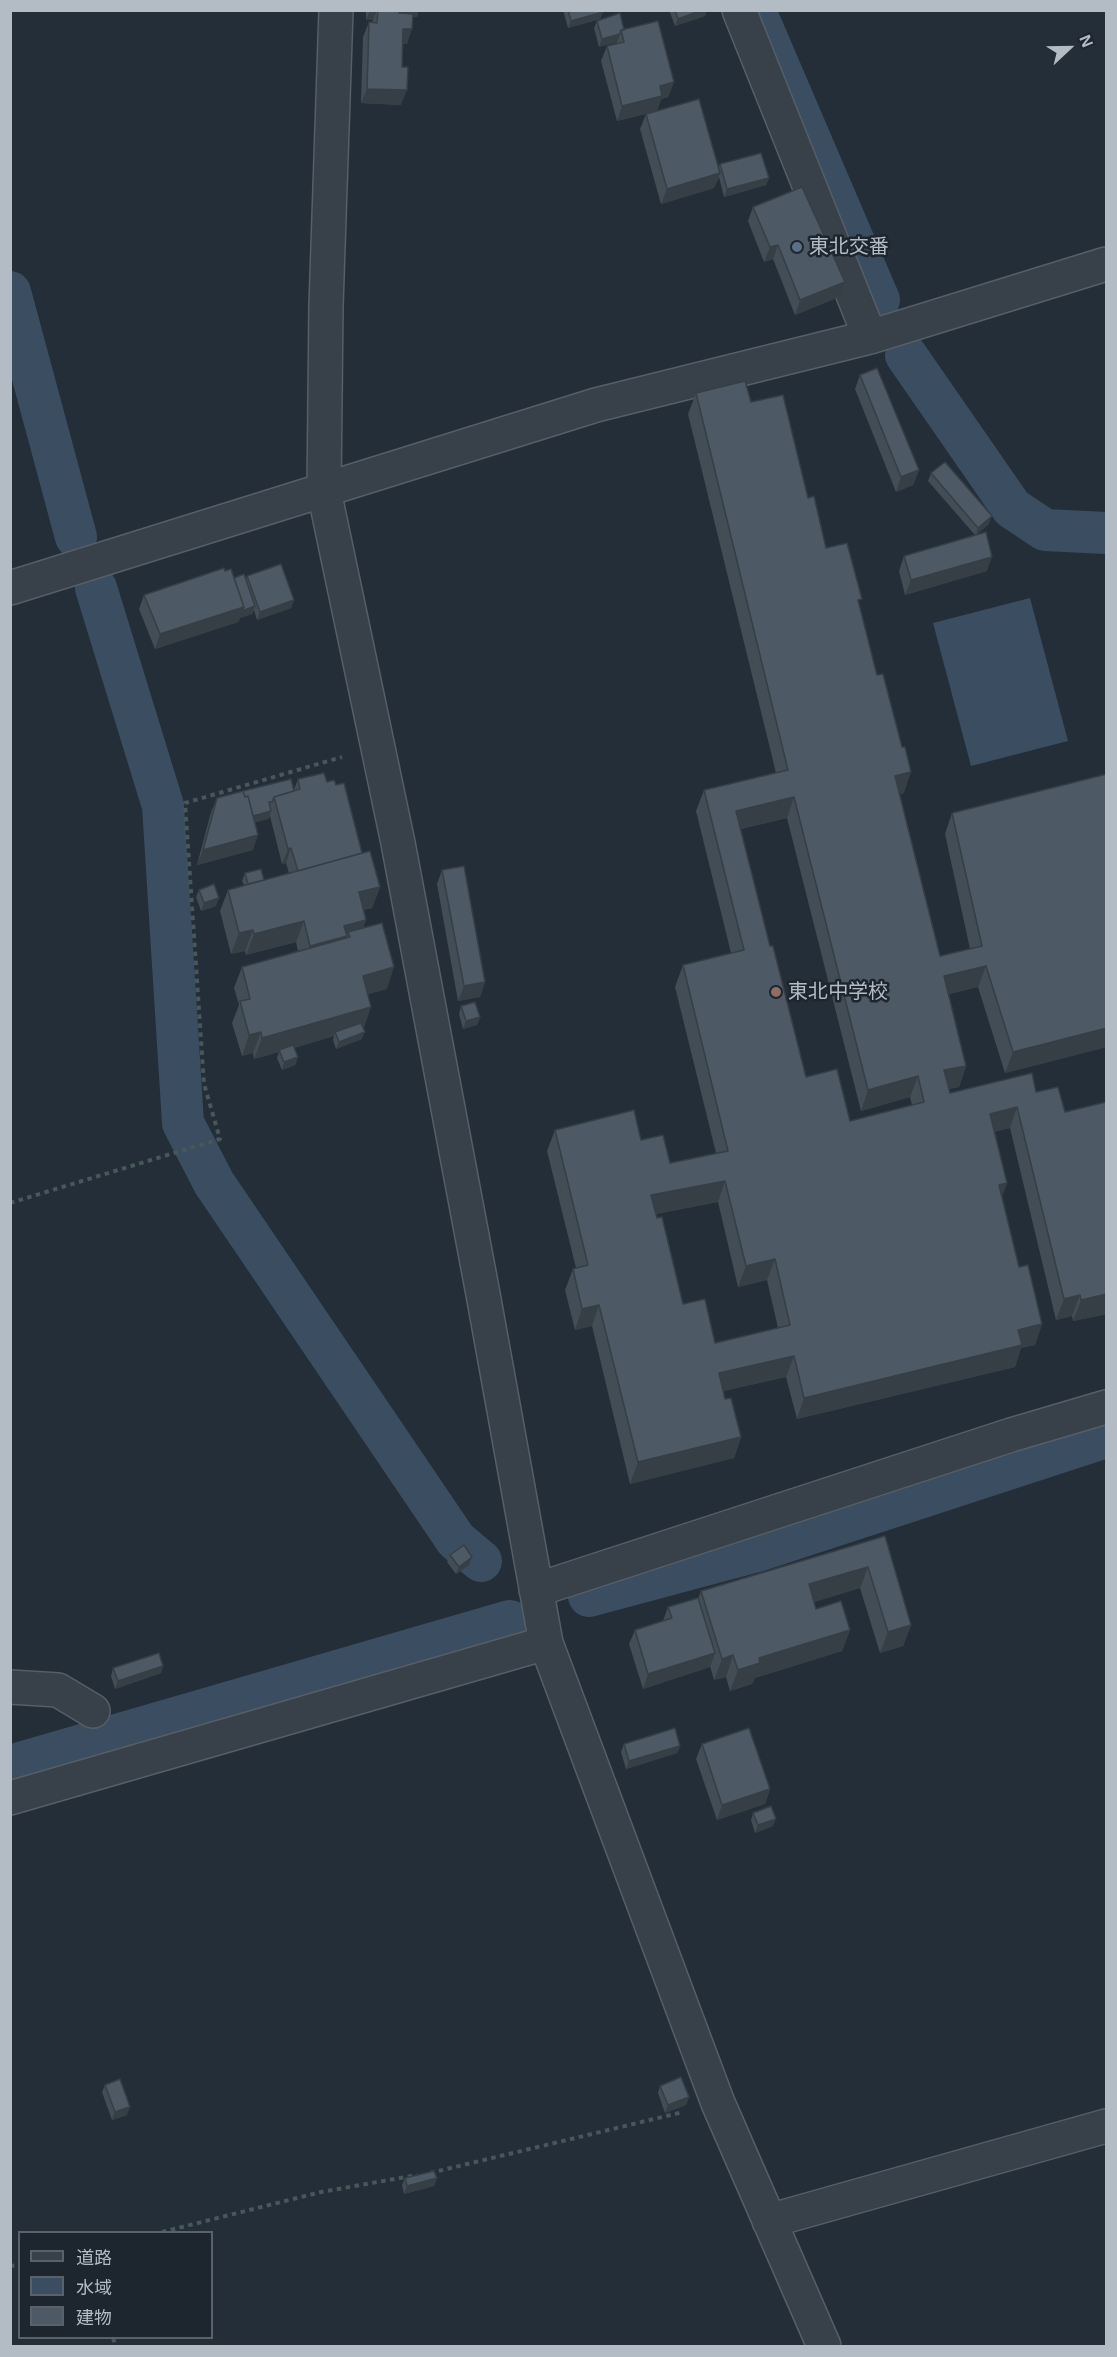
<!DOCTYPE html>
<html>
<head>
<meta charset="utf-8">
<style>
	body { margin:0 }
	#map { position:relative; width:1117px; height:2357px; overflow:hidden; background:#242e38; font-family:Arial,"Noto Sans JP",sans-serif }
	canvas { display:block }
	.frame { position:absolute; inset:0; border:12px solid #b3bbc5; pointer-events:none }
	.legend { position:absolute; left:18px; top:2231px; width:195px; height:108px; box-sizing:border-box; background:#1d252e; border:2px solid #59616a; margin:0; padding:8px 10px; list-style:none; font-size:18px; color:#b3bbc5 }
	.legend li { display:flex; align-items:center; gap:12px; height:30px }
	.legend b { width:30px; border:2px solid #59616a }
	.north { position:absolute; left:1039px; top:18px; width:60px; height:60px; -webkit-text-stroke:4px #1d252e; paint-order:stroke; rotate:68deg; font-size:16px; font-weight:700; line-height:24px; text-align:center; color:#b3bbc5 }
	.north::after { content:''; display:block; margin:auto; width:21px; height:27px; background:#b3bbc5; clip-path:polygon(50% 0,100% 100%,50% 72%,0 100%) }
</style>
</head>
<body>
<div id="map">
<canvas width="1117" height="2357"></canvas>
<div class="frame"></div>
<ul class="legend">
<li><b style="height:8px;background:#384049"></b>道路</li>
<li><b style="height:16px;background:#3b4d60"></b>水域</li>
<li><b style="height:16px;background:#4d5964"></b>建物</li>
</ul>
<div class="north">N</div>
</div>
<script>
const context = document.querySelector('canvas').getContext('2d');
context.lineJoin = 'round';
function fill(path, color) { context.fillStyle = color; context.fill(path, 'evenodd'); }
function stroke(path, color, width, dash) { context.strokeStyle = color; context.lineWidth = width; context.lineCap = dash ? 'butt' : 'round'; context.setLineDash(dash || []); context.stroke(path); }
function write(font, color, halo, rows, align = 'center') {
  context.font = font + ' Arial,"Noto Sans JP",sans-serif'; context.lineWidth = 5; context.setLineDash([]); context.textBaseline = 'middle'; context.strokeStyle = halo; context.fillStyle = color; for (const [text, x, y, turn = 0] of rows) {
    context.save(); context.translate(x, y); context.rotate((+turn || 0) * Math.PI / 180); context.textAlign = isNaN(turn) ? turn : align; if (halo) context.strokeText(text, 0, 0); context.fillText(text, 0, 0); context.restore();
  }
}
fill(new Path2D(`
	M1030,598L1068,741L971,766L933,623Z`), '#3b4d60');
stroke(new Path2D(`
	M759,20L879,300
	M10,292L76,537
	M906,355L1012,508L1045,530L1106,533
	M96,588L163,806L183,1123L214,1183L456,1540L481,1561
	M589,1596L757,1551L1106,1437
	M10,1766L510,1621`), '#3b4d60', 42);
const minor = new Path2D(`
	M336,10L326,306L324,491L398,843L483,1294L546,1643L718,2103L824,2346
	M739,10L870,337
	M10,588L596,405L870,337L1106,264
	M536,1590L1011,1435L1106,1407
	M10,1687L58,1690L93,1711
	M10,1798L546,1643
	M769,2221L1106,2126`);
stroke(minor, '#565e67', 36);
stroke(new Path2D(`
	M10,1203L220,1139L204,1084L185,803L342,757
	M430,2173L683,2112
	M162,2232L321,2192L417,2175
	M10,2266L20,2265
	M113,2338L116,2346`), '#465859', 4, [4.5, 4.5]);
stroke(minor, '#384049', 33);
fill(new Path2D(`
	M366,10H419L417,17H413L407,44H403L401,105L361,103L363,37L369,22H372L373,20H366Z
	M563,10H603V12L600,19L568,28Z
	M669,10H707L705,16L675,26Z
	M597,21L624,30L674,82L668,97L661,99L657,111L718,169L720,164L769,178L766,185L724,197L719,177L714,188L661,204L640,129L646,114L650,113L617,121L601,61L607,46L616,43L617,42L599,47L594,28Z
	M753,207L839,297L795,315L773,259L764,262L748,221Z
	M860,375L919,470L913,485L896,492L855,389Z
	M696,393L751,402L808,498L826,548L859,605L904,793L899,794L940,956L970,949L945,834L952,813L1107,1047L1005,1073L978,987L949,994L966,1066L959,1087L949,1089L950,1093L1036,1092L1065,1112L1106,1102L1107,1314L1073,1321L1072,1316L1056,1320L1010,1128L994,1132L1007,1183L1002,1196L1019,1267L1042,1324L1035,1345L1021,1348L1015,1367L797,1419L786,1377L723,1391L725,1399L741,1437L734,1458L630,1484L592,1326L575,1330L565,1290L573,1269L576,1268L547,1151L555,1130L641,1140L670,1163L716,1153L675,987L683,965L731,953L696,811L704,790L776,773L688,414ZM787,818L861,1111L910,1097L912,1105L850,1121L806,1077L770,946L741,829ZM718,1202L738,1287L767,1280L778,1328L715,1343L683,1304L656,1214Z
	M931,473L989,524L976,535L987,571L905,595L899,571L904,556L975,535L928,481Z
	M225,571L234,578L246,579L247,576L294,600L291,608L257,620L254,610L252,614L240,618L238,622L155,649L139,609L144,595Z
	M298,779L327,782L336,785L362,853L380,887L372,908L363,910L366,920L363,928L387,989L368,994L362,1039L336,1049L333,1040L334,1036L294,1048L298,1057L295,1065L282,1070L277,1058L279,1052L254,1059L253,1053L242,1056L232,1023L239,1005L234,988L242,967L298,951L296,942L246,955L245,951L231,954L220,911L228,890L244,885L242,881L245,873L264,880L289,873L286,863L282,864L270,816L268,819L255,822L253,850L197,865L211,812L217,798L294,790Z
	M442,870L485,982L480,997L458,1001L437,884Z
	M199,890L216,906L201,911L196,897Z
	M461,1006L480,1017L477,1025L463,1029L459,1014Z
	M885,1536L911,1625L903,1646L880,1653L860,1588L814,1602L816,1609L850,1630L842,1651L755,1678L752,1684L730,1691L726,1677L714,1680L710,1666V1667L643,1689L629,1644L635,1630L663,1621L668,1607L698,1599L701,1591Z
	M450,1555L472,1557L469,1565L456,1574L447,1562Z
	M163,1666L161,1673L115,1689L111,1676L113,1668Z
	M624,1744L680,1746L677,1753L626,1769L621,1752Z
	M702,1744L770,1789L765,1804L717,1820L696,1759Z
	M753,1813L773,1826L755,1833L751,1820Z
	M105,2085L127,2115L112,2120L102,2092Z
	M660,2086L689,2097L686,2105L665,2113L658,2093Z
	M405,2178H437L434,2186L404,2194L402,2185Z`), '#424d56');
fill(new Path2D(`
	M370,10H377L373,20H366Z
	M378,10H419L417,17L378,16Z
	M702,10H707L705,16L675,26L678,19Z
	M603,12L600,19L568,28L571,21Z
	M403,29H412L407,44H398Z
	M620,34L617,42L599,47L602,39Z
	M674,82L668,97L661,99L657,111L617,121L622,106L660,86Z
	M367,89L407,90L401,105L361,103Z
	M720,173L714,188L661,204L667,189Z
	M769,178L766,185L724,197L727,189Z
	M778,245L773,259L764,262L770,247Z
	M845,282L839,297L795,315L800,300Z
	M919,470L913,485L896,492L901,477Z
	M992,516L989,524L976,535L978,528Z
	M992,557L987,571L905,595L911,580Z
	M294,600L291,608L257,620L260,612Z
	M255,606L252,614L240,618L238,622L155,649L160,634L244,607Z
	M911,772L904,793L887,797L895,776Z
	M794,797L787,818L728,832L736,811Z
	M271,811L268,819L250,824L252,816Z
	M258,835L253,850L197,865L203,850Z
	M291,848L286,863L282,864L288,849Z
	M380,887L372,908L351,913L359,892Z
	M219,898L216,906L201,911L204,903Z
	M366,920L358,941L350,937L348,932L339,957L302,967L310,946L344,926Z
	M304,921L296,942L246,955L254,934Z
	M253,930L245,951L231,954L239,933Z
	M986,966L978,987L937,997L944,976Z
	M394,967L387,989L355,997L363,976Z
	M485,982L480,997L458,1001L464,986Z
	M371,1007L364,1028L337,1036L335,1032L334,1036L280,1052L279,1050V1052L254,1059L262,1038Z
	M480,1017L477,1025L463,1029L466,1021Z
	M1107,1028V1047L1005,1073L1013,1052Z
	M261,1032L253,1053L242,1056L249,1035Z
	M365,1032L362,1039L336,1049L339,1042Z
	M298,1057L295,1065L282,1070L284,1062Z
	M966,1066L959,1087L936,1091L944,1070Z
	M918,1076L910,1097L861,1111L868,1090Z
	M1017,1107L1010,1128L982,1135L990,1114Z
	M725,1181L718,1202L644,1216L651,1195Z
	M1007,1183L999,1205V1185Z
	M775,1259L767,1280L738,1287L746,1266Z
	M1107,1294V1314L1073,1321L1081,1300Z
	M1080,1295L1072,1316L1056,1320L1064,1299Z
	M599,1305L592,1326L575,1330L582,1309Z
	M1042,1324L1035,1345L1021,1348L1015,1367L797,1419L804,1398L1018,1330Z
	M794,1356L786,1377L711,1394L719,1373Z
	M741,1437L734,1458L630,1484L638,1462Z
	M472,1557L469,1565L456,1574L459,1567Z
	M868,1567L860,1588L801,1606L809,1584Z
	M911,1625L903,1646L880,1653L888,1632Z
	M850,1630L842,1651L755,1678L752,1684L730,1691L738,1670L759,1658Z
	M715,1653L710,1667L643,1689L648,1674Z
	M733,1655L726,1677L714,1680L722,1659Z
	M163,1666L161,1673L115,1689L118,1681Z
	M680,1746L677,1753L626,1769L629,1761Z
	M770,1789L765,1804L717,1820L722,1805Z
	M776,1819L773,1826L755,1833L758,1825Z
	M689,2097L686,2105L665,2113L668,2105Z
	M130,2107L127,2115L112,2120L115,2112Z
	M437,2178L434,2186L404,2194L407,2186Z`), '#363e46');
const building = new Path2D(`
	M378,10H400L399,13L413,14L412,29H403L402,67H408L407,90L367,89L369,22L377,23Z
	M568,10H603V12L571,21Z
	M675,10H702L678,19Z
	M620,13L624,30H621L620,34L602,39L597,21Z
	M658,21L674,82L660,86L662,96L622,106L607,46L624,42L621,30Z
	M699,99L720,173L667,189L646,114Z
	M761,153L769,178L727,189L720,164Z
	M802,187L845,282L800,300L778,245L770,247L753,207Z
	M877,368L919,470L901,477L860,375Z
	M745,381L751,402L783,395L808,498L814,496L826,548L847,543L862,599L858,600L877,675L883,674L902,747H905L911,772L895,776L940,956L982,946L952,813L1107,774V1028L1013,1052L986,966L944,976L966,1066L944,1070L950,1093L1032,1073L1036,1092L1058,1087L1065,1112L1106,1102L1107,1294L1081,1300L1080,1295L1064,1299L1017,1107L990,1114L1007,1183L999,1185L1019,1267L1028,1265L1042,1324L1018,1330L1022,1345L804,1398L794,1356L719,1373L725,1399L731,1398L741,1437L638,1462L599,1305L582,1309L573,1269L588,1265L555,1130L634,1110L641,1140L663,1135L670,1163L728,1151L683,965L744,950L704,790L788,770L696,393ZM794,797L868,1090L918,1076L924,1102L850,1121L837,1069L806,1077L773,946H770L736,811ZM725,1181L746,1266L775,1259L790,1325L715,1343L705,1299L683,1304L662,1217L657,1218L651,1195Z
	M945,462L992,516L978,528L931,473Z
	M986,532L992,557L911,580L904,556Z
	M281,564L294,600L260,612L247,576Z
	M224,568L225,571L231,569L244,607L160,634L144,595Z
	M244,574L255,606L242,611L244,607L234,578Z
	M324,773L327,782L334,780L336,785L344,783L362,853L298,871L291,848L288,849L274,797L300,789L298,779Z
	M291,779L294,791L274,797L272,802H269L271,811L253,816L248,796L245,797L243,791Z
	M243,791L245,797L248,796L258,835L203,850L217,798Z
	M370,851L380,887L359,892L366,920L344,926L347,936L310,946L304,921L254,934L253,930L239,933L228,890Z
	M464,866L485,982L464,986L442,870Z
	M261,869L264,880L248,884L245,873Z
	M214,884L219,898L204,903L199,890Z
	M382,923L394,967L363,976L371,1007L262,1038L261,1032L249,1035L240,1001L250,999L242,967L350,937L348,932Z
	M475,1002L480,1017L466,1021L461,1006Z
	M361,1023L365,1032L339,1042L335,1032Z
	M293,1045L298,1057L284,1062L279,1050Z
	M885,1536L911,1625L888,1632L868,1567L809,1584L816,1609L841,1601L850,1630L759,1658L760,1663L738,1670L733,1655L722,1659L701,1591Z
	M464,1545L472,1557L459,1567L450,1555Z
	M698,1598L715,1653L648,1674L635,1630L672,1618L668,1607Z
	M159,1653L163,1666L118,1681L113,1668Z
	M675,1728L680,1746L629,1761L624,1744Z
	M749,1728L770,1789L722,1805L702,1744Z
	M771,1806L776,1819L758,1825L753,1813Z
	M681,2077L689,2097L668,2105L660,2086Z
	M120,2079L130,2107L115,2112L105,2085Z
	M434,2171L437,2178L407,2186L405,2178Z`);
fill(building, '#4d5964');
stroke(building, '#363e46', 1.5);
for (const [x, y, r, color] of [
	[797,247,6,"#5c6f8a"],
	[776,992,6,"#8d6e63"]
]) { const dot = new Path2D(); dot.arc(x, y, r, 0, 2 * Math.PI); context.fillStyle = color; context.fill(dot); stroke(dot, '#1d252e', 2); }
write('20px', '#b3bbc5', '#1d252e', [
	["東北交番",809,247],
	["東北中学校",788,992]
], 'left');
</script>
</body>
</html>
